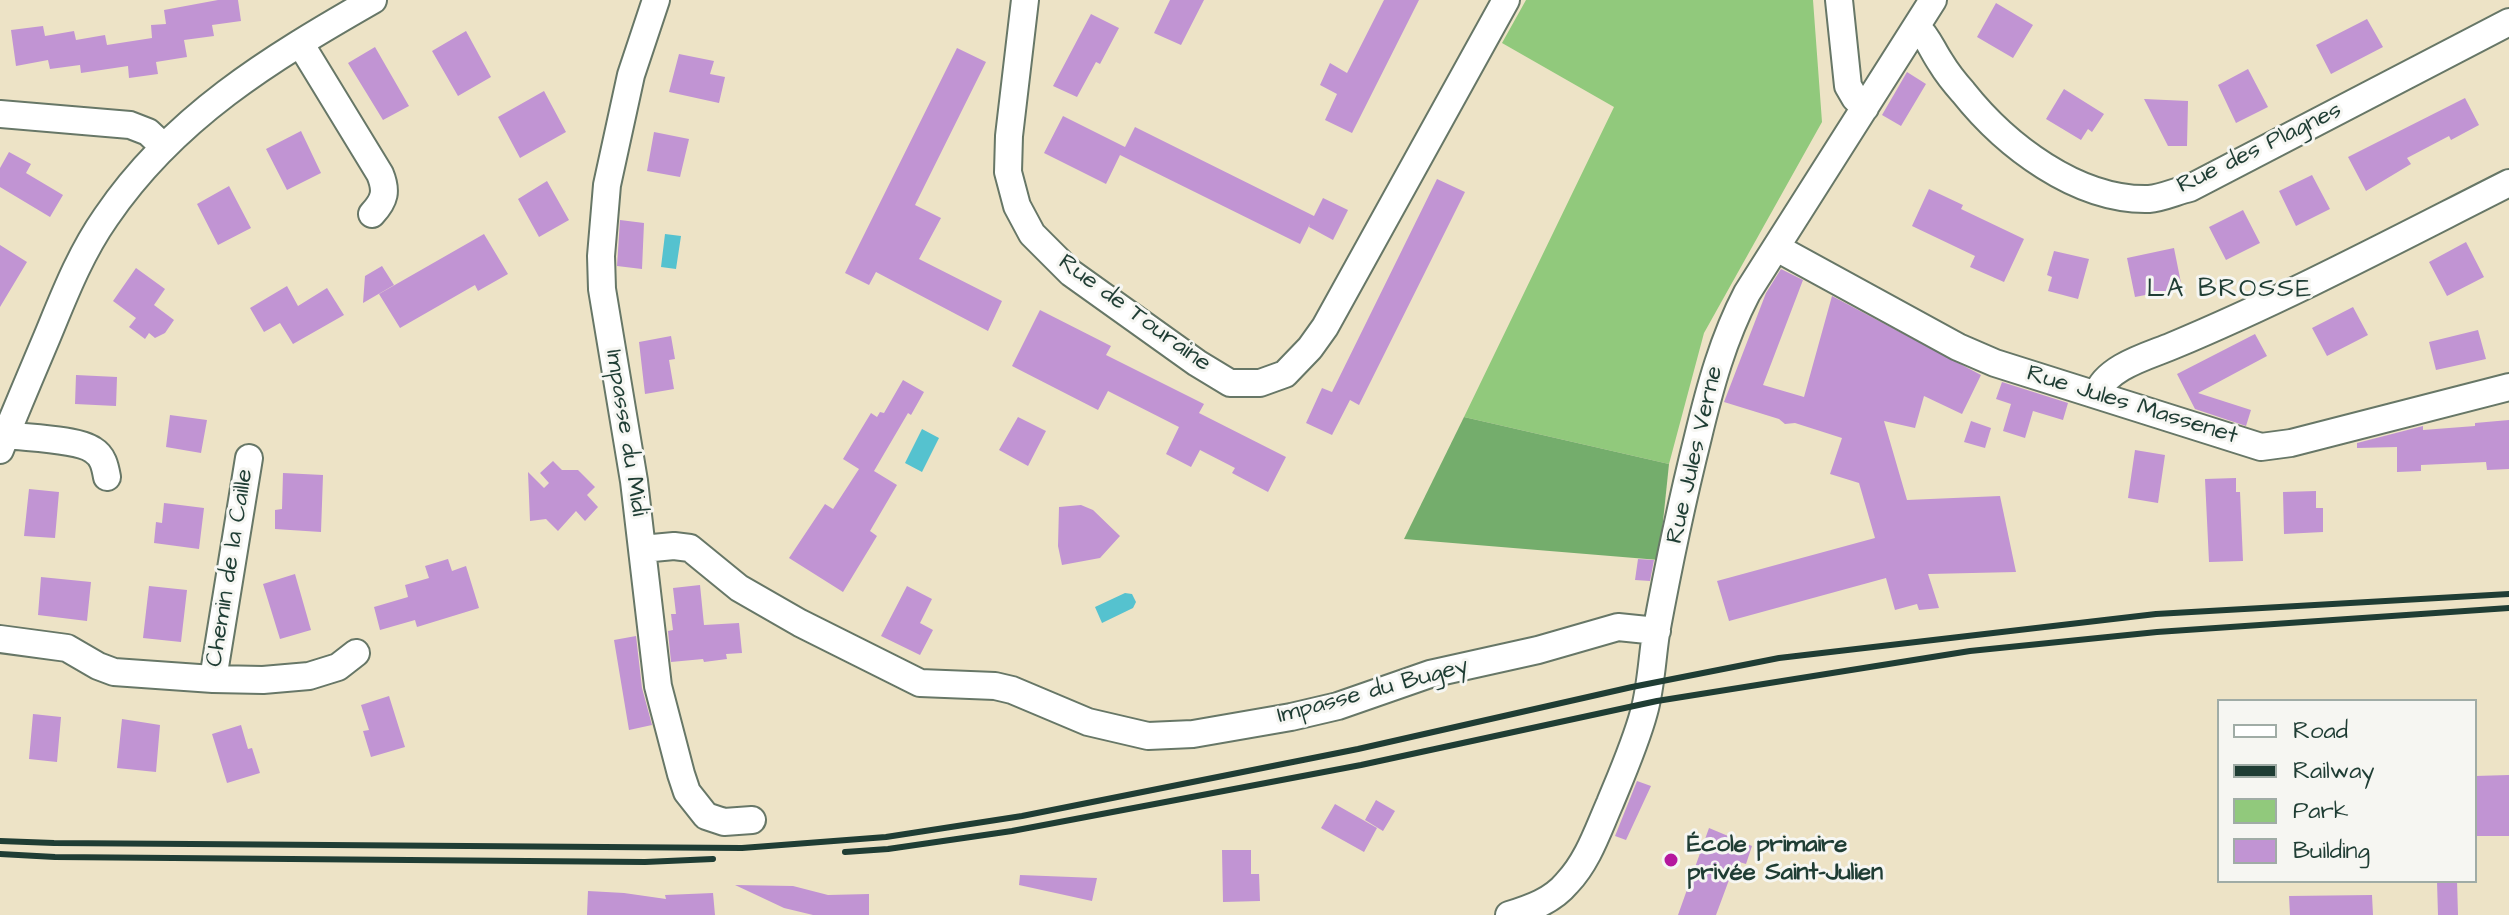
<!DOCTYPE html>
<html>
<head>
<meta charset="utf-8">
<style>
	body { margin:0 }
	#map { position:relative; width:2509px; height:915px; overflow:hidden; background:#ede3c6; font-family:"Architects Daughter",sans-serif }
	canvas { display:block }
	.legend { position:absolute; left:2217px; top:699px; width:260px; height:184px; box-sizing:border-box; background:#f6f6f2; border:2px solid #a0aca6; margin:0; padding:10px 14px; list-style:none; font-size:24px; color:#1f3d34 }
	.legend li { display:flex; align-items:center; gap:16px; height:40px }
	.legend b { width:40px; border:2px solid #a0aca6 }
</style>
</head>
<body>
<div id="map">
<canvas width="2509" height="915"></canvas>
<ul class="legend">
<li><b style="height:10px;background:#fff"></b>Road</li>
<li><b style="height:10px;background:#1f3d34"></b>Railway</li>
<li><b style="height:22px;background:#91c97c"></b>Park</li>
<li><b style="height:22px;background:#c194d3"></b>Building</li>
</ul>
</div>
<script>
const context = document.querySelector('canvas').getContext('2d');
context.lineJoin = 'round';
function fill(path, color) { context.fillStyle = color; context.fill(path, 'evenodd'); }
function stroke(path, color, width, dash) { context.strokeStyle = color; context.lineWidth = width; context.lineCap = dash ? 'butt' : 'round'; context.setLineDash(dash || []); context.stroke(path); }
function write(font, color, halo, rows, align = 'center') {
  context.font = font + ' "Architects Daughter",sans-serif'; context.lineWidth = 6; context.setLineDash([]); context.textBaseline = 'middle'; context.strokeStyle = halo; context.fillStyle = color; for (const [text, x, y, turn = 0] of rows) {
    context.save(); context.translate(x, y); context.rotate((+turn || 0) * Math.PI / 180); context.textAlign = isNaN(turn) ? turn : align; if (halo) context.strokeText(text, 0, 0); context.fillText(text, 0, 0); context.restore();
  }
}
fill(new Path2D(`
	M1526,0H1813L1822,122L1704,333L1669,464L1464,417L1614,107L1502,43Z`), '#91c97c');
fill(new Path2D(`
	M1464,417L1669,464L1659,560L1404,539Z`), '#74ad6c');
fill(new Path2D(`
	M665,234L681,236L676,269L661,267Z
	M922,429L939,438L922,472L905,463Z
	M1125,593L1132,594L1136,602L1133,608L1102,623L1095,607Z`), '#55c2cf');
fill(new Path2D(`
	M218,0H238L241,21L212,25L214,36L184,40L187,57L156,62L158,74L129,78L128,66L81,73L80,65L50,69L48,60L16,66L11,30L43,26L45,36L74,31L76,40L105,35L107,45L152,38L151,25L166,24L164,10Z
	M1170,0H1204L1181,45L1154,33Z
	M1384,0H1419L1352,133L1325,120L1337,94L1320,85L1330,63L1347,73Z
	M1996,3L2033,25L2013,58L1977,37Z
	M1091,14L1119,28L1100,64L1096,62L1077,97L1053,86Z
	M2367,19L2383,47L2331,74L2316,45Z
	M466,31L491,77L458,96L432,51Z
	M375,47L409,106L383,120L348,63Z
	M957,48L986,62L915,205L941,218L919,259L1002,301L988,331L876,272L869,285L845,273Z
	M679,54L714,61L710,74L725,77L719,103L669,92Z
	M2248,69L2268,107L2236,123L2218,85Z
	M1907,72L1926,84L1901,126L1882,115Z
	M2064,89L2104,114L2092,132L2088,129L2081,140L2046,119Z
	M544,91L566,132L520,158L498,117Z
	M2465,98L2479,125L2451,140L2449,136L2407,158L2411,164L2366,191L2348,157Z
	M2144,99L2188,101L2187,146H2168Z
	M1063,116L1125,147L1135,127L1314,216L1323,198L1348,210L1333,240L1309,227L1310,224L1300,244L1120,155L1106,184L1044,153Z
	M301,131L321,173L287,190L266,149Z
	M654,132L689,139L680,177L647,171Z
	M9,152L31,164L26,173L63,195L50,217L0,187V168Z
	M2312,175L2330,209L2296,226L2279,191Z
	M1437,179L1465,192L1359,405L1350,400L1332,435L1306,423L1322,388L1332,392Z
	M547,181L569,220L539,237L518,199Z
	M229,186L251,228L218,245L197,204Z
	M1929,189L1963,205L1961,209L2024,239L2004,282L1970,267L1975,256L1912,226Z
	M2243,210L2260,243L2226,260L2209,227Z
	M620,220L644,223L642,269L617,266Z
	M484,234L508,274L478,291L475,285L400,328L379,294Z
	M2466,242L2484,277L2447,296L2429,262Z
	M0,245L27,262L0,307Z
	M2174,248L2182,288L2135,297L2127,258Z
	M2054,251L2089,259L2078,299L2048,291L2052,277L2047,275Z
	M382,266L394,285L363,303L365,276Z
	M136,268L165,289L154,305L174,320L165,333L155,338L149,333L145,339L129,327L136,318L113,301Z
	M1781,269L1803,280L1763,385L1804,397L1832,296L1981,375L1962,414L1924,396L1915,428L1884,421L1907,500L2000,496L2016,572L1928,574L1939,608L1919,610L1917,604L1895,610L1886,578L1729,621L1717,581L1875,538L1859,483L1830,474L1842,438L1795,423L1785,424L1779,419L1724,402L1766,293Z
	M287,286L298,306L327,288L344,315L293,344L280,323L264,332L250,308Z
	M2353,307L2368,335L2327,356L2312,328Z
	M1040,310L1111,346L1106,355L1204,404L1199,413L1286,457L1268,492L1232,473L1235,468L1200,450L1191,467L1166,454L1179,427L1108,391L1098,410L1012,366Z
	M2478,330L2486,359L2436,370L2429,342Z
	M2255,334L2267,356L2198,393L2251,410L2246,426L2195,409L2177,374Z
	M671,336L675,359L669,360L674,389L645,394L639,342Z
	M76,375L117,377L116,406L75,404Z
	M903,380L924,392L911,415L908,413L874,471L897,485L870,531L877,536L843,592L789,558L825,504L833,509L859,469L843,459L871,413L877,417L880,412L884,413Z
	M2002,382L2068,403L2063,420L2033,411L2025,438L2003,431L2011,404L1996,399Z
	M170,415L207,420L201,453L166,447Z
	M1018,417L1046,431L1028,466L999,450Z
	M2509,420V469L2487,470L2486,462L2421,465V471L2397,472V447L2357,448V443L2423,426V430L2475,426V423Z
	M1971,421L1991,428L1985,448L1964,442Z
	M2135,450L2165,455L2158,503L2128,498Z
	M553,461L562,470H578L595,487L587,495L598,507L585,521L576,511L558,531L546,519L530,521L528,472L544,488L549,483L540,473Z
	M283,473L323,475L321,532L275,529V510L282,509Z
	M2236,478V492H2240L2243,561L2209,562L2205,479Z
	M29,489L59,492L55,538L24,536Z
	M2316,491V508H2323V532L2284,534L2283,492Z
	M164,503L204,508L199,549L154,543L156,522L162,523Z
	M1081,505L1093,510L1120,536L1100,558L1062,565L1058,546L1059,507Z
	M448,559L452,571L466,566L479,608L417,627L415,620L380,630L374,607L408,597L405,585L429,578L425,566Z
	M1638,559L1654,560L1650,581L1635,580Z
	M295,574L311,630L280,639L263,584Z
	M41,577L91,582L87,621L38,615Z
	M700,585L704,625L739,623L742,653L726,654L727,659L704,662L703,659L671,662L668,631L673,630L671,614H676L673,588Z
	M149,586L187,590L181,642L143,638Z
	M907,586L932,599L920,623L933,630L920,655L881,636Z
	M636,636L642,688L652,725L629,730L614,640Z
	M389,696L405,747L371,757L363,731L369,730L361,705Z
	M33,714L61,717L57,762L29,759Z
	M122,719L160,725L156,772L117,768Z
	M241,725L248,749L252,748L260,773L227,783L212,734Z
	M2509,775V836H2475V776Z
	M1637,781L1651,786L1626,840L1615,836Z
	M1376,800L1395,811L1383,831L1365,820Z
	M1335,804L1377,828L1364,852L1321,828Z
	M1709,828L1752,846L1746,864L1736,861L1716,915H1678Z
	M1222,850H1251V874H1259L1260,901L1223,902Z
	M1020,875L1097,878L1092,901L1019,885Z
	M2437,881H2457L2458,915H2438Z
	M735,885L793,886L828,895L869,894V915H813L784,908Z
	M588,891L624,893L666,899L665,895L713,893L715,915H587Z
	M2372,895L2373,915H2290L2289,896Z`), '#c194d3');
const minor = new Path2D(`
	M656,0L631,75L607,185L601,256L602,289L634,481L658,686L681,774L687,792L706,816L724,822L752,820
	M1025,0L1009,136L1008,172L1017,206L1032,234L1071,273L1197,363L1230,383H1260L1285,374L1310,348L1325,327L1506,0
	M1839,0L1848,86L1855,98L1865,108
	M1917,27C1928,37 1932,50 1941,63C1947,73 1955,83 1963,92C2005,145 2077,201 2149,199C2162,198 2177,191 2190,188L2509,22
	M300,43L380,174C387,191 385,200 372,214
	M0,114L130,125L148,132L163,146
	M1777,248L1958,347L1995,363L2261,447L2291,443L2509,387
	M2097,394C2106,367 2148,356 2172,346C2287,298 2398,239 2509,183
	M6,435C27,438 78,439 93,450C103,456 105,466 107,477
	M0,450C15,412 31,375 47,337C64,296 80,254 106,217C174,117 270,59 373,0
	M642,549L674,546L690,548L739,588L800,623L920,683L995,686L1012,690L1088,722L1148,736L1193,734L1291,717L1338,706L1430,674L1538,650L1618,627L1657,631
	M0,639L67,648L98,666L114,672L213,679L263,680L309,676L338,667L356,653
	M213,679L249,458
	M1509,915C1531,908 1552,901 1567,883C1588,861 1598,830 1610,803C1622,774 1636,742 1644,712C1651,687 1652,659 1656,633C1668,568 1682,501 1698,437C1710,387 1723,339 1747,293L1933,0`);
stroke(minor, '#677767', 30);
stroke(minor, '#fff', 26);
stroke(new Path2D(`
	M0,841L54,843L742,848L886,837L1022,816L1358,749L1632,687L1779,658L2156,614L2509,594
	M845,852L888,849L1012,831L1361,765L1657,701L1970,651L2157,632L2509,608
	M0,854L55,857L645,862L713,859`), '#1f3d34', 6);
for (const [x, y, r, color] of [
	[1671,860,8,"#b5179e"]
]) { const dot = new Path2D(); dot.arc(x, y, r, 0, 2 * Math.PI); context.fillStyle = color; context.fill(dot); stroke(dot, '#f6f6f2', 3); }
write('24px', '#1f3d34', '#f6f6f2', [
	["Rue des Plagnes",2260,149,-26],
	["Rue de Touraine",1134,314,36],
	["Rue Jules Massenet",2132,406,17],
	["Impasse du Midi",625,433,81],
	["Rue Jules Verne",1696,455,-77],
	["Chemin de la Caille",231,568,-81],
	["Impasse du Bugey",1373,692,-15]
]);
write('bold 24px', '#1f3d34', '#f6f6f2', [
	["École primaire",1687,846],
	["privée Saint-Julien",1687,874]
], 'left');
context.letterSpacing = '2px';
write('26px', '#1f3d34', '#f6f6f2', [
	["LA BROSSE",2230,291]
]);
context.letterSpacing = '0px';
</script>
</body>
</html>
